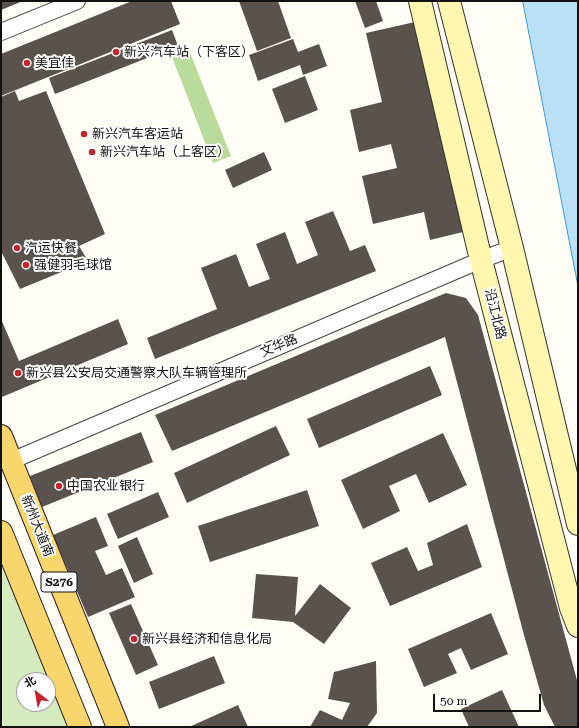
<!DOCTYPE html>
<html>
<head>
<meta charset="utf-8">
<style>
	body { margin:0 }
	#map { position:relative; width:579px; height:728px; overflow:hidden; background:#fffdf5; font-family:"Roboto Serif","Noto Sans SC",serif }
	canvas { display:block }
	.frame { position:absolute; inset:0; border:2px solid #111; pointer-events:none }
	.north { position:absolute; left:16px; top:672px; width:40px; height:40px; box-sizing:border-box; background:#fff; border:1px solid #a0a0a0; border-radius:50%; rotate:329deg; font-size:11px; font-weight:700; line-height:16px; text-align:center; color:#111 }
	.north::after { content:''; display:block; margin:auto; width:14px; height:18px; background:#c4262e; clip-path:polygon(50% 0,100% 100%,50% 72%,0 100%) }
	.scale { position:absolute; left:433px; top:694px; width:108px; height:18px; box-sizing:border-box; border:2px solid #111; border-top:0; padding-left:5px; font-size:12px; line-height:14px; white-space:nowrap; color:#111; -webkit-text-stroke:3px #fff; paint-order:stroke }
</style>
</head>
<body>
<div id="map">
<canvas width="579" height="728"></canvas>
<div class="frame"></div>
<div class="north">北</div>
<div class="scale">50 m</div>
</div>
<script>
const context = document.querySelector('canvas').getContext('2d');
context.lineJoin = 'round';
function fill(path, color) { context.fillStyle = color; context.fill(path, 'evenodd'); }
function stroke(path, color, width, dash) { context.strokeStyle = color; context.lineWidth = width; context.lineCap = dash ? 'butt' : 'round'; context.setLineDash(dash || []); context.stroke(path); }
function write(font, color, halo, rows, align = 'center') {
  context.font = font + ' "Roboto Serif","Noto Sans SC",serif'; context.lineWidth = 4; context.setLineDash([]); context.textBaseline = 'middle'; context.strokeStyle = halo; context.fillStyle = color; for (const [text, x, y, turn = 0] of rows) {
    context.save(); context.translate(x, y); context.rotate((+turn || 0) * Math.PI / 180); context.textAlign = isNaN(turn) ? turn : align; if (halo) context.strokeText(text, 0, 0); context.fillText(text, 0, 0); context.restore();
  }
}
fill(new Path2D(`
	M1,532L80,727H1ZM24,680H48V704H24Z`), '#d5ebbd');
fill(new Path2D(`
	M189,50L231,156L213,163L172,57Z`), '#b9dc9c');
const water = new Path2D(`
	M523,1H578V286Z`);
fill(water, '#b9e0f7');
stroke(water, '#3f96cf', 1);
fill(new Path2D(`
	M1,1H23L1,10Z
	M132,1H171L180,24L1,96V54Z
	M239,1H278L291,38L257,51Z
	M355,1H376L383,21L365,28Z
	M415,22L463,232L430,240L424,212L373,224L362,176L397,168L391,144L359,152L350,110L382,102L366,33Z
	M172,30L178,46L55,94L49,78Z
	M293,39L298,52L319,44L327,66L303,75L300,65L258,81L249,55Z
	M305,76L318,110L285,123L272,89Z
	M15,91L19,101L46,91L105,234L79,246L88,261L20,289L1,251V97Z
	M264,152L272,170L233,188L225,170Z
	M333,211L350,251L365,245L376,271L155,359L147,338L217,309L201,268L236,254L249,287L270,279L256,244L285,232L297,264L318,255L305,222Z
	M446,293L466,298L478,315L578,684V727H555L544,705L524,635L445,337L172,451L155,415Z
	M1,319L19,361L118,319L128,344L2,397L1,396Z
	M430,366L442,395L319,448L307,419Z
	M276,426L290,455L187,503L174,473Z
	M141,432L153,462L42,507L30,476Z
	M443,433L467,485L429,503L416,474L389,486L400,511L363,529L341,480Z
	M307,490L319,526L210,562L198,526Z
	M158,492L169,517L118,539L107,514Z
	M96,517L108,546L95,551L106,575L122,568L135,597L88,617L53,535Z
	M467,524L482,567L390,606L371,563L407,547L418,571L433,565L427,543Z
	M137,537L153,574L134,583L118,546Z
	M256,574L298,577L295,616L320,584L351,608L324,644L293,622L252,618Z
	M131,604L158,665L136,675L109,613Z
	M491,613L508,654L471,670L461,648L448,654L457,673L424,687L408,649Z
	M214,656L225,683L159,709L149,682Z
	M376,661L377,713L367,727H310L320,710L342,720L350,703L328,699L334,672Z
	M502,690L519,727H469L461,709Z
	M238,705L248,727H189Z`), '#5a524d');
const minor = new Path2D(`
	M1,32L77,1
	M11,461L481,260L512,248`);
const secondary = new Path2D(`
	M420,1L481,260L571,608L578,626
	M449,1L512,248L578,524`);
const primary = new Path2D(`
	M1,436L118,727
	M1,532L80,727`);
stroke(minor, '#444', 18);
stroke(secondary, '#333', 24);
stroke(primary, '#222', 24);
stroke(minor, '#fff', 16);
stroke(secondary, '#fff6b0', 22);
stroke(primary, '#f9d66b', 22);
for (const [x, y, r, color] of [
	[116,52,4,"#c4262e"],
	[27,63,4,"#c4262e"],
	[84,134,4,"#c4262e"],
	[92,152,4,"#c4262e"],
	[17,248,4,"#c4262e"],
	[26,265,4,"#c4262e"],
	[18,373,4,"#c4262e"],
	[59,486,4,"#c4262e"],
	[134,639,4,"#c4262e"]
]) { const dot = new Path2D(); dot.arc(x, y, r, 0, 2 * Math.PI); context.fillStyle = color; context.fill(dot); stroke(dot, '#fff', 1.5); }
for (const [x, y, w] of [
	[59,582,36]
]) { const box = new Path2D(); box.roundRect(x - w / 2, y - 10, w, 20, 3); context.fillStyle = '#fff'; context.fill(box); stroke(box, '#111', 1); }
write('bold 12px', '#111', null, [
	["S276",59,582]
]);
write('13px', '#111', '#fff', [
	["新兴汽车站（下客区）",124,52],
	["美宜佳",35,63],
	["新兴汽车客运站",92,134],
	["新兴汽车站（上客区）",100,152],
	["汽运快餐",25,248],
	["强健羽毛球馆",34,265],
	["新兴县公安局交通警察大队车辆管理所",26,373],
	["中国农业银行",67,486],
	["新兴县经济和信息化局",142,639]
], 'left');
write('13px', '#111', '#fff', [
	["沿江北路",495,314,76],
	["文华路",279,346,-23],
	["新州大道南",37,526,68]
]);
</script>
</body>
</html>
